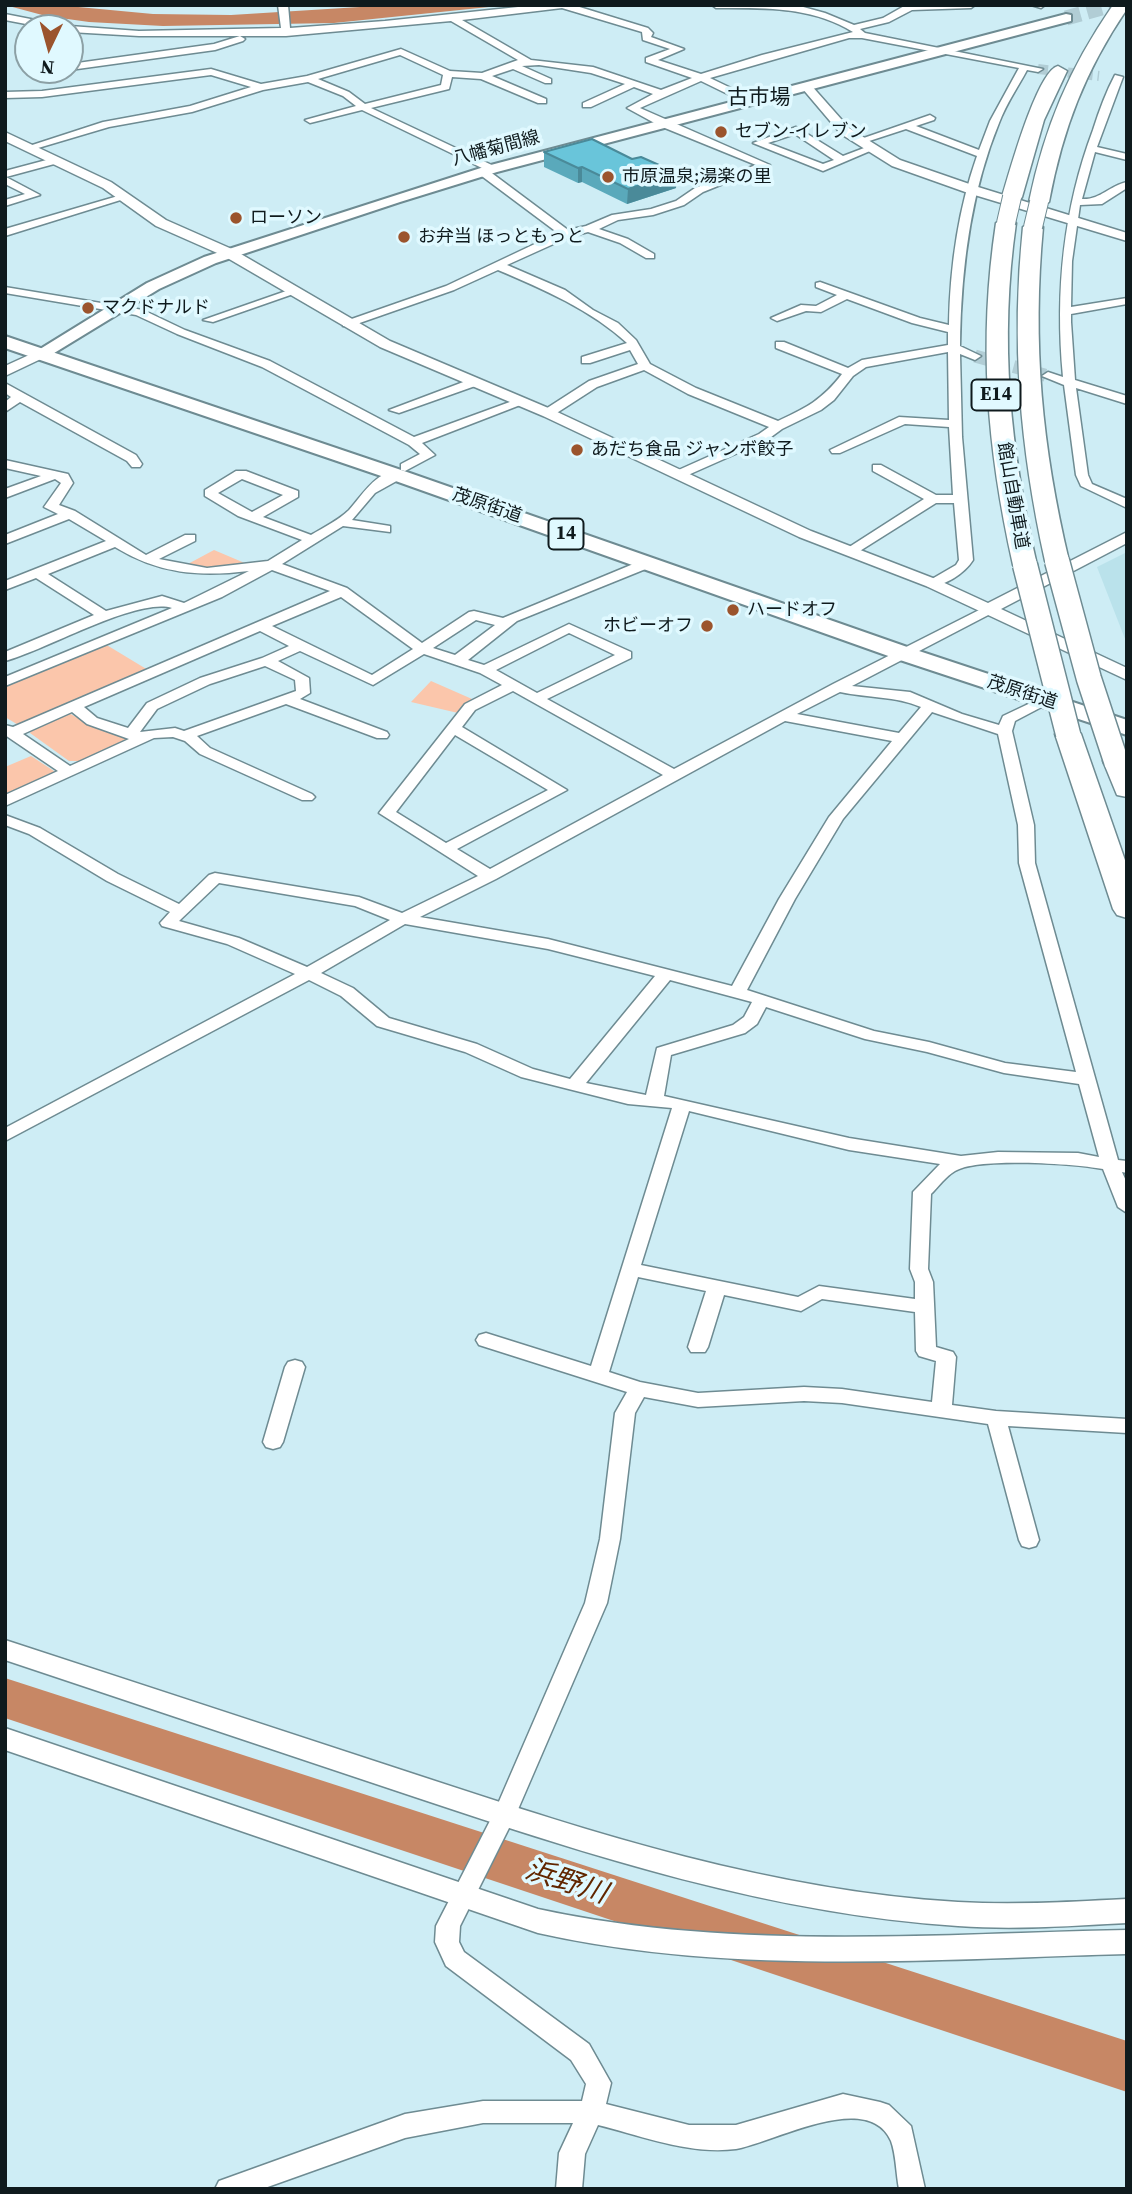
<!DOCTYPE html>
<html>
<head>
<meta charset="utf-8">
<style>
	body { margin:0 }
	#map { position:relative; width:1132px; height:2194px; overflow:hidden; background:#ceedf5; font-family:"Source Serif 4",serif }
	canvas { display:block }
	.frame { position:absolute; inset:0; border:7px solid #0f1a1d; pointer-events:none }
	.north { position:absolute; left:14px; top:14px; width:70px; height:70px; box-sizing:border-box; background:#e0f9ff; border:2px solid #8ca0a5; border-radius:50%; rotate:185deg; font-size:19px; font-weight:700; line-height:28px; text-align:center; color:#0f1a1d }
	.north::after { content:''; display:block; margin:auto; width:24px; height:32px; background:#9b542d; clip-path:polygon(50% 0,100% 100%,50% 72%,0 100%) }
</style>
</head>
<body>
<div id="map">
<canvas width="1132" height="2194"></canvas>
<div class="frame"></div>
<div class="north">N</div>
</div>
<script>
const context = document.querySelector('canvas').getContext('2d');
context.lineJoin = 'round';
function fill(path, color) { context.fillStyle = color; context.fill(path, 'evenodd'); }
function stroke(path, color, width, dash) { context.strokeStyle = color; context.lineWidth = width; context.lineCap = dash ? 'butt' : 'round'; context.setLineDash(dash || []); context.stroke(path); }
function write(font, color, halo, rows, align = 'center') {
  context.font = font + ' "Source Serif 4","Noto Sans JP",serif'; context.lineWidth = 7; context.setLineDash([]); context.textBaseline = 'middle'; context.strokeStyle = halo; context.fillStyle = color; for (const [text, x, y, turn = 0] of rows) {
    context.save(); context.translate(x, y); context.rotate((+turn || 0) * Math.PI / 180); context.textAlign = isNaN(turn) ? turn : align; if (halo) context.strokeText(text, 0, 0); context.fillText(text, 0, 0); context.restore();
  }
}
fill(new Path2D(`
	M1127,552V644L1097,567Z`), '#bae2eb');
fill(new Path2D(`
	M214,550L247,564L216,569L186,565Z
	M105,644L148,670L20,726L5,717V687Z
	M431,681L472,699L458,713L411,702Z
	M69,713L91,726L127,735L128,740L80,761H69L30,733L32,728Z
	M31,756L57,773L5,797V767Z`), '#fbc6ab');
fill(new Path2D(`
	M5,5H57L153,14L231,15L392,5H508L334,23L163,26L89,22L46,16Z`), '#c78765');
fill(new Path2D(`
	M5,1678L1127,2041V2092L5,1718Z`), '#c78765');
stroke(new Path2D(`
	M1038,69L1099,76
	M975,356L981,358`), '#b1cdd5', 10, [10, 5]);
stroke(new Path2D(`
	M975,356L1048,376`), '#b1cdd5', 13, [13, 7]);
stroke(new Path2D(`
	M1066,18L1112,5`), '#b1cdd5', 15, [15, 7]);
const minor = new Path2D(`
	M278,5H288L290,28L385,21L537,5H573L648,28L653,33L651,37L684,49L658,60L701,74L762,55L853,32C811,6 763,8 716,8L712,5H796L825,13L854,25L883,18L906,5H975L971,8L912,10L889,22L860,29L865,33L1043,69L1038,72L1027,70C1018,87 1006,104 999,123C970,194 961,270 960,346L981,356L975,360L960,354L962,437L973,560C965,573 943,588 927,586L925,583L956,565L959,560L954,503H936L855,554H845L843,551L924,499L873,471V465H881L936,495H953L949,427L905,424L840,453H832L830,450L899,417L949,420L948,352L866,367L853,376L834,400L821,410L782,429L767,440L679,479L673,475L674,472L759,434L769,427L688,394L644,370L597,387L552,416H544V410L589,381L638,364L630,350L590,363H582V357L627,343C591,310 543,289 498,270L454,290L351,326H343V322L446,286L558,233L479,174V170L484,169L362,110L310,123L305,120L356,106L343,96L308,82L263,90L192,112L109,127L28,151L23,148L103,122L190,106L251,87L211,75L42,97L5,98V92L42,91L211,69L261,84L307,76L401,49L450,71L482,73L518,60L451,21L286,36H139L70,32V28H66L70,26L139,31L281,28ZM562,8L642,32L643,40L670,49L646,58V62L692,78L661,90L593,67L531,60L462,20ZM849,38H862L1019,68L990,121L979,150L916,126L934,120L935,118L930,115L855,141L860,144L906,129L977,156C958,210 950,268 949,325L920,318L820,282L816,283V287L837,295L816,306L801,305L771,318L777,321L806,311L821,312L847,299L912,323L948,332V345L862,360L848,368L784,342H776V348L842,374C822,400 806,408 778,421L696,388L650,364L636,340L618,323L593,310L565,290L507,265L569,237L588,232L620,243L646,258H654V254L628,239L599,229L618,220L653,215L684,205L703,192L770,165L640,108L701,81L746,103H754V99L710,78ZM400,55L443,75L441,85L365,104L349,92L318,79ZM539,65L591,73L625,84L583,103V107H591L634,87L653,94L627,108L660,126L756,165L695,188L676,201L651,209L612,215L586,226L568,230L489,171H496V167L371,108L449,89L452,77L481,79L538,103H546V99L492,76L513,69L545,83H551V79L522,66Z
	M1031,5H1045L1041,8Z
	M5,14L61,25L66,28H47L5,20Z
	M240,36L245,39L243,41L215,50L70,70V64L214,44Z
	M1115,75L1123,77L1097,147L1127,154V160L1095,152L1082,199C1100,200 1109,186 1127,182V188L1102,204L1080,205L1072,261L1071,307L1127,298V304L1071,314V322L1075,380L1127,396V404L1076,388L1088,475L1092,484L1127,499V508L1081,486L1076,475L1064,385L1042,376L1048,372L1063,377C1055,291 1063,210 1093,130C1099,111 1106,92 1115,75Z
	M796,127L843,156L872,145L877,148L823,171L753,143ZM795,134L834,160L823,164L768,143Z
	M54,158L58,159V163L6,177L40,195L5,206V200L25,194L5,184V171Z
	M118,196L127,198L5,236V229Z
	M5,287L143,310L185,330L270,361L414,437L518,399L528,402L422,443L435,455L405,471L401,470V464L420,454L409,445L262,367L177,334L136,315L5,293Z
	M289,290L299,292L213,322L203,320Z
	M474,378L480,382L478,385L399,413L389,410Z
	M5,383L136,455L142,464L140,467H132L127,461L20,402L5,412V402L11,397L5,393Z
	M5,460L68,474L73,483L59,505L75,511L146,555L185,535H195V541L159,559L207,568L268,561L302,540L238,516L205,496V490L236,471H246L298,491V497L263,517L311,535C324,527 339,520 349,510C363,495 377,468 402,472V478L375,493L352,520L390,526V532L343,526L282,564L347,588L422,643L469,612L474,611L503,618L643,560H653V566L517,621L468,660L484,665L569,624L631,652V658L547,699L674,769L833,684L989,605L994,606V612L852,686L910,692L962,714L999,725L1003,716L1041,698H1051L1053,701L1015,721L1012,731L1034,825L1035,863L1118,1160L1127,1161V1173L1122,1172L1127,1183V1213L1118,1207L1103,1169C1075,1164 978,1157 955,1171C946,1176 938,1187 931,1194L928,1269L933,1282L936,1347L953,1352L956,1357L952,1405L996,1411L1127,1419V1433L1008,1426L1039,1540L1036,1546L1029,1548L1022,1546L1019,1540L988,1424L842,1403L804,1401L698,1407L644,1397L635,1413L620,1539L607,1603L516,1814L460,1926L459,1942L464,1952L589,2044L611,2083L606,2104L689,2125H736L843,2094L880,2102L889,2105L911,2126L925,2189H899C896,2174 896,2154 891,2141C868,2089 773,2143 736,2149C690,2155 642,2136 598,2125L585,2154L582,2189H556L559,2153L573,2123H483L405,2138L262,2189H215L219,2181L405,2114L483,2101H582L586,2084L571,2060L446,1966L435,1942L436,1926L494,1813L585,1603L600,1539L615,1413L627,1392L479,1345L476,1340L479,1335L486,1333L591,1366L672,1108L628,1104L521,1077L465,1052L377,1026L341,996L309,980L5,1141V1128L295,974L227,944L162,926L160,923L170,912L107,881L29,834L5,825V815L40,828L118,874L179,904L209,875L215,873L359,897L402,913L478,876L379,813L465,704L502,685L480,673L424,654L373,685L300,651L278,661L309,678L310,693L300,699L387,732L389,735L387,738H377L286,704L197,736L210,748L312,794L315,797L312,800H302L200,754L185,741L173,737L154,738L5,806V795L58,771L5,735V725L13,727L330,591L272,570L222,597L5,686V677L172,608C137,597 44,651 5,661V652L94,615L36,578L5,590V581L106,541L69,519L5,544V535L58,514L44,507L61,483L55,479L5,498V489L41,476L5,468ZM242,479L283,495L252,512L218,493ZM115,547C159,574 199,577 249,571L184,603L162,596L106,611L48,574ZM341,597L413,649L372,675L272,626ZM476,620L495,625L455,655L433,648ZM260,631L289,646L262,658L200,678L147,703L128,728L97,718L84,707ZM569,633L615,655L537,693L496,670ZM265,666L295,680L296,691L184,731L175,728L140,732L157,709L210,684ZM513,691L663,775L490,869L457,849L567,790L462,727L475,710ZM840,692C868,698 895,696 921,707L899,733L797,714ZM72,712L87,724L129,739L70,766L23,734ZM932,712L998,734L1018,825L1019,863L1076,1072L1005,1063L929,1042L874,1031L747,990L795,899L843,819ZM785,721L892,741L829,817L779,899L732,986L548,939L420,917L496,879ZM455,735L548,790L446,843L396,812ZM219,883L355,906L390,920L307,967L239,938L179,921ZM405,924L548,949L655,976L570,1079L533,1069L477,1044L389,1018L353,988L321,973ZM670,980L752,1002L744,1017L733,1025L657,1048L646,1095L586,1083ZM766,1007L865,1039L927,1052L1004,1073L1079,1084L1099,1157L1078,1153L998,1152L961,1156L849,1138L664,1096L671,1055L745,1033L757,1024ZM689,1111L849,1150L940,1164L913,1192L910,1269L915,1282V1299L819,1286L798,1297L641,1265ZM638,1277L706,1291L688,1347L691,1352H705L708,1347L724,1295L801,1311L822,1299L915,1312L916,1351L919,1356L936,1361L932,1402L842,1389L804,1387L698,1393L640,1382L609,1372Z
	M295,1360L302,1362L305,1367L283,1442L280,1447L273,1449L266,1447L263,1442L285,1367L288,1362Z`);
const tertiary = new Path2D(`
	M802,84H810L849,128L900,160L978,187L1127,233V241L968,193L892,166L841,134L802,88Z
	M5,132L111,182L166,220L234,250L390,341L553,410L811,531L938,580L988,603L1127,532V543L1001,609L1127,668V680L926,586L799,537L543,416L380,347L224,256L156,226L103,188L5,141Z
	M40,350L47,354L45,357L5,376V366Z
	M5,1640C144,1685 282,1731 420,1776C596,1834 772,1891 958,1902C1014,1905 1070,1902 1127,1899V1923C1070,1926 1014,1930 958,1926C770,1914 592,1856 415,1797C278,1751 142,1706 5,1660Z
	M5,1728L538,1909C731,1951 931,1934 1127,1930V1954C931,1959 731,1976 538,1933L5,1750Z`);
const secondary = new Path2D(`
	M1066,14L1071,15V21L497,172L400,202L216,263L159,289L46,358H34L32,354L147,283L204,257L487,166Z`);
const primary = new Path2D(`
	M5,336L404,471L910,648L1127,720V735L894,658L390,479L5,348Z`);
const motorway = new Path2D(`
	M1113,5H1127V9C1085,71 1063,128 1049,202L1039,208L1032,206L1029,202C1045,126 1069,69 1113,5Z
	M1058,66L1067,71L1044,120L1022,197L1019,201H1005L1002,197C1009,174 1037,71 1058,66Z
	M1006,217L1016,223C999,342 1010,449 1037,565L1034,570L1025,572L1016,570L1013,565C987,448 978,342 996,223Z
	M1033,221L1043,227C1032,344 1042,447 1069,561L1066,566L1057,568L1048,566L1045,561C1020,447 1011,343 1023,227Z
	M1068,726L1077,728L1081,734L1127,866V918L1117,915L1113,909L1055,734L1059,728Z
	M1116,753L1127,757V797L1117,795L1103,761L1106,755Z`);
stroke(minor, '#6e8b92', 3);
stroke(tertiary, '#6e8b92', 3);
stroke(secondary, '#6e8b92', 4);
stroke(primary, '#6e8b92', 4);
stroke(motorway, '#6e8b92', 3);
fill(minor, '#fff');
fill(tertiary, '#fff');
fill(secondary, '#fff');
fill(primary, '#fff');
fill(motorway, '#fff');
const motorwayBridgeFar1 = new Path2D(`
	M1006,223L1012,197
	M1033,227L1039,202`);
const motorwayBridge = new Path2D(`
	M1057,561L1089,679L1116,761
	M1025,565L1068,734`);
stroke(motorwayBridgeFar1, '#6e8b92', 20, []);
stroke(motorwayBridge, '#6e8b92', 27, []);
stroke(motorwayBridgeFar1, '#fff', 18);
stroke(motorwayBridge, '#fff', 24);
fill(new Path2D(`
	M544,152L632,159L677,173L676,188L627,204L582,182L578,183L544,167Z`), '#5aa9bb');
fill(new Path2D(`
	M582,167V182L578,183V168Z
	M677,173L676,188L627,204L628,189Z`), '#4a8a99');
const building = new Path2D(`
	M592,139L632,159L641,157L677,173L628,189L582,167L578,168L544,152Z`);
fill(building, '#69c5da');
stroke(building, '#4a8a99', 2);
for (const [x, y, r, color] of [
	[721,132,7,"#9b542d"],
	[608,177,7,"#9b542d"],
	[236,218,7,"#9b542d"],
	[404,237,7,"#9b542d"],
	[88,308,7,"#9b542d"],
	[577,450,7,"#9b542d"],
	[733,610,7,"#9b542d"],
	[707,626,7,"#9b542d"]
]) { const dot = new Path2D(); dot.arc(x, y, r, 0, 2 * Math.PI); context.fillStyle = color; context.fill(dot); stroke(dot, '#e0f9ff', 2.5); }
write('18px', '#0f1a1d', '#e0f9ff', [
	["セブン-イレブン",735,132],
	["市原温泉;湯楽の里",622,177],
	["ローソン",250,218],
	["お弁当 ほっともっと",418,237],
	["マクドナルド",102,308],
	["あだち食品 ジャンボ餃子",591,450],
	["ハードオフ",747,610],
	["ホビーオフ",693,626,"right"]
], 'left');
write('18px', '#0f1a1d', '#e0f9ff', [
	["八幡菊間線",496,149,-15],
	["館山自動車道",1012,496,80],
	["茂原街道",487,506,19],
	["茂原街道",1022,693,18]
]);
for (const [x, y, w] of [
	[996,395,49],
	[566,534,35]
]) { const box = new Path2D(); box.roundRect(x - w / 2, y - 15.5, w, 31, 5); context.fillStyle = '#e0f9ff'; context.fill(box); stroke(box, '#0f1a1d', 2); }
write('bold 19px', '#0f1a1d', null, [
	["E14",996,395],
	["14",566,534]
]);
write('21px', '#0f1a1d', '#e0f9ff', [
	["古市場",759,99]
]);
write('italic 28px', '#612600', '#e0f9ff', [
	["浜野川",566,1883,18]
]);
</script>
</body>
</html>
